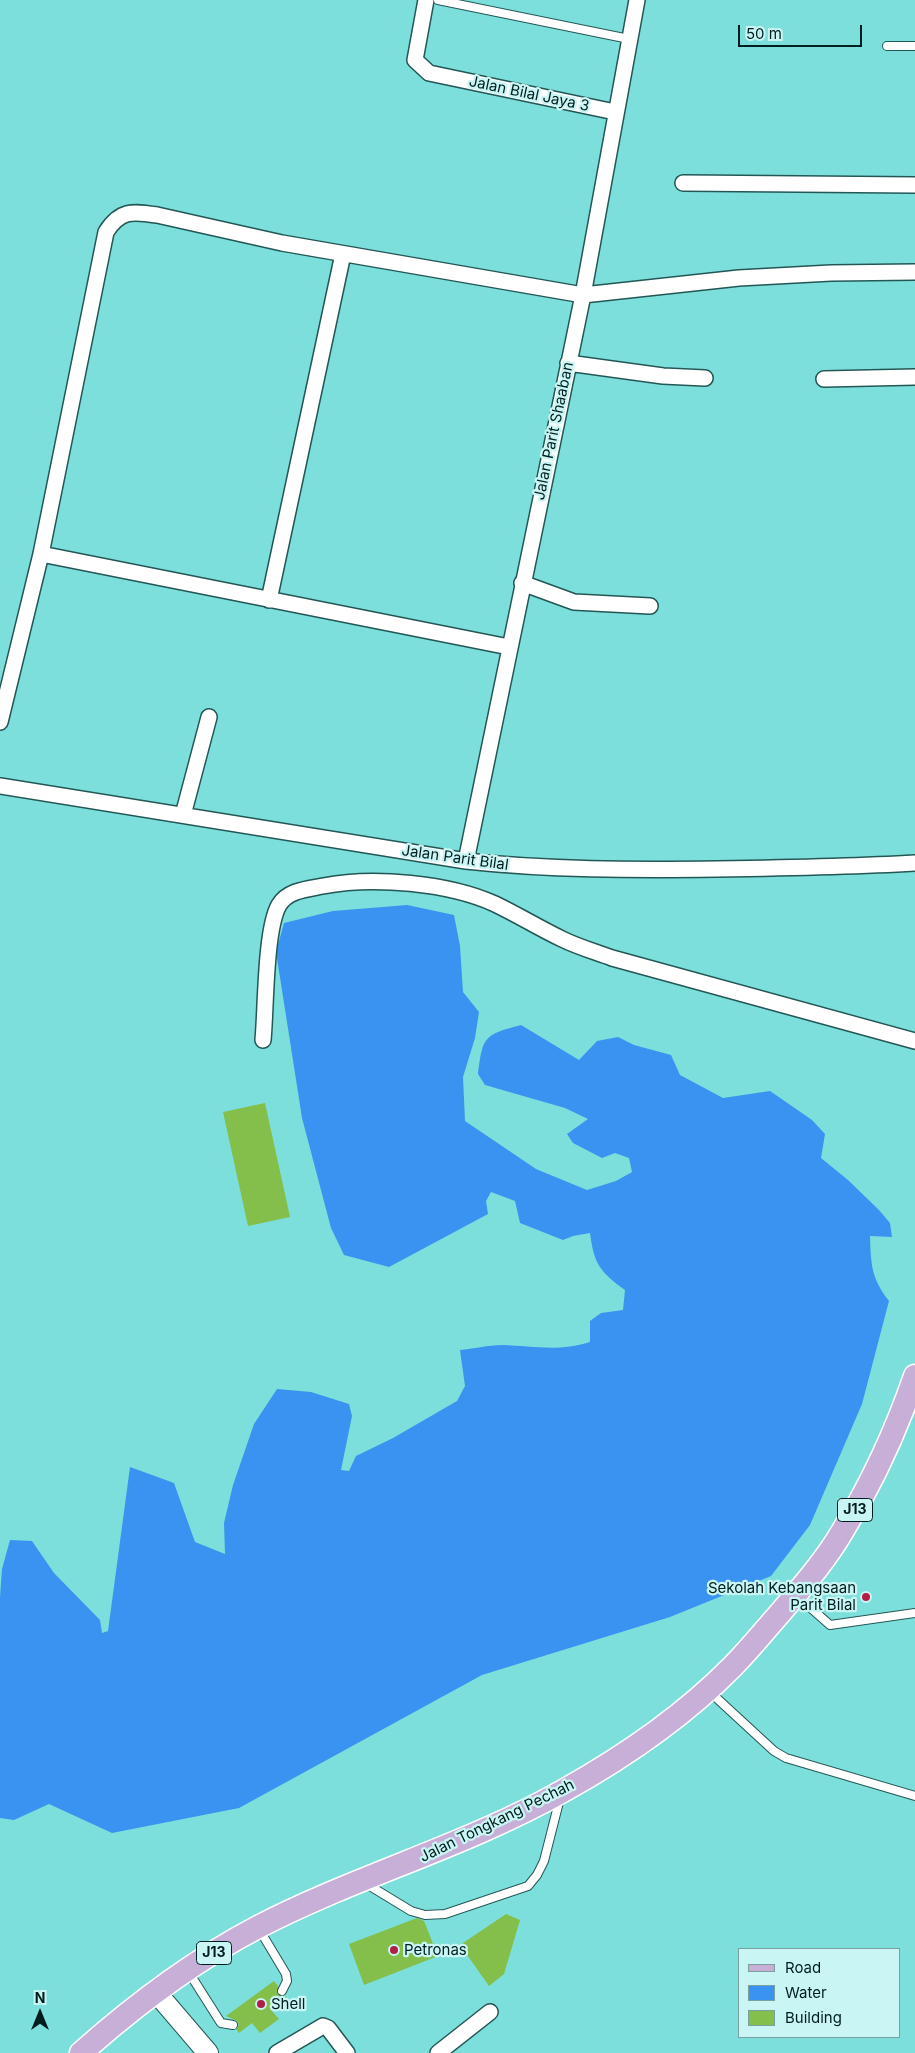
<!DOCTYPE html>
<html>
<head>
<meta charset="utf-8">
<style>
	body { margin:0 }
	#map { position:relative; width:915px; height:2053px; overflow:hidden; background:#7ddfdb; font-family:Inter,sans-serif }
	canvas { display:block }
	.legend { position:absolute; left:738px; top:1948px; width:162px; height:90px; box-sizing:border-box; background:#c9f6f4; border:1px solid #79a09e; margin:0; padding:6px 9px; list-style:none; font-size:15px; color:#001e1e }
	.legend li { display:flex; align-items:center; gap:10px; height:25px }
	.legend b { width:25px; border:1px solid #79a09e }
	.north { position:absolute; left:15px; top:1988px; width:50px; height:50px; -webkit-text-stroke:4px #c9f6f4; paint-order:stroke; rotate:0deg; font-size:14px; font-weight:700; line-height:20px; text-align:center; color:#001e1e }
	.north::after { content:''; display:block; margin:auto; width:18px; height:22px; background:#001e1e; clip-path:polygon(50% 0,100% 100%,50% 72%,0 100%) }
	.scale { position:absolute; left:738px; top:25px; width:124px; height:22px; box-sizing:border-box; border:2px solid #001e1e; border-top:0; padding-left:6px; font-size:15px; line-height:18px; white-space:nowrap; color:#001e1e; -webkit-text-stroke:4px #c9f6f4; paint-order:stroke }
</style>
</head>
<body>
<div id="map">
<canvas width="915" height="2053"></canvas>
<ul class="legend">
<li><b style="height:6px;background:#c8afd8"></b>Road</li>
<li><b style="height:14px;background:#3a93f0"></b>Water</li>
<li><b style="height:14px;background:#83bf4a"></b>Building</li>
</ul>
<div class="north">N</div>
<div class="scale">50 m</div>
</div>
<script>
const context = document.querySelector('canvas').getContext('2d');
context.lineJoin = 'round';
function fill(path, color) { context.fillStyle = color; context.fill(path, 'evenodd'); }
function stroke(path, color, width, dash) { context.strokeStyle = color; context.lineWidth = width; context.lineCap = dash ? 'butt' : 'round'; context.setLineDash(dash || []); context.stroke(path); }
function write(font, color, halo, rows, align = 'center') {
  context.font = font + ' Inter,sans-serif'; context.lineWidth = 4.5; context.setLineDash([]); context.textBaseline = 'middle'; context.strokeStyle = halo; context.fillStyle = color; for (const [text, x, y, turn = 0] of rows) {
    context.save(); context.translate(x, y); context.rotate((+turn || 0) * Math.PI / 180); context.textAlign = isNaN(turn) ? turn : align; if (halo) context.strokeText(text, 0, 0); context.fillText(text, 0, 0); context.restore();
  }
}
fill(new Path2D(`
	M407,905L454,915L460,946L463,992L479,1012L475,1038L463,1077L465,1121L536,1169L587,1190L616,1181L632,1172L629,1158L615,1153L602,1158L573,1143L567,1134L588,1119L565,1108L485,1085L478,1074C483,1037 483,1035 521,1025L579,1060L597,1041L618,1037L634,1045L671,1055L680,1075L723,1098L770,1091L812,1120L825,1134L821,1158L848,1180L879,1210L890,1223L892,1237L870,1236C871,1264 871,1278 889,1301L862,1404L810,1525L771,1576L670,1617L482,1675L239,1808L112,1833L49,1804L14,1820L0,1818V1597L2,1569L10,1540L32,1541L54,1573L100,1620L102,1633L108,1631L130,1467L174,1483L195,1542L225,1554L224,1523L233,1485L254,1424L277,1389L311,1392L349,1404L352,1416L341,1470L349,1471L356,1456L393,1438L457,1401L465,1386L460,1350C473,1349 488,1345 502,1345C534,1346 558,1352 590,1342V1321L601,1313L623,1310L625,1290C600,1272 594,1264 590,1233L573,1236L563,1240L520,1223L515,1201L491,1192L486,1201L488,1214L389,1267L344,1255L331,1228L302,1118L276,952L284,923L333,911Z`), '#3a93f0');
fill(new Path2D(`
	M265,1103L290,1217L248,1226L223,1112Z
	M506,1914L520,1920L504,1974L489,1986L460,1945Z
	M417,1918L424,1921L438,1956L364,1985L349,1944Z
	M274,1981L278,1986V1994L287,1997L271,2010L279,2019L260,2033L252,2023L239,2033L236,2029L239,2025L237,2021L226,2016Z`), '#83bf4a');
const lane = new Path2D(`
	M438,0L629,39
	M887,46H915
	M796,1595L830,1625L915,1613
	M710,1692L774,1751L786,1758L915,1796
	M365,1883L411,1911L425,1915L445,1914L528,1886L537,1875L544,1861L560,1798
	M259,1929L286,1974L287,1981L282,1991
	M188,1971L221,2023L233,2025`);
const street = new Path2D(`
	M426,0L415,60L429,73L615,112
	M683,183L915,185
	M568,363L663,376L705,378
	M824,379L915,377
	M41,554L509,647
	M522,583L574,602L650,606
	M269,600L343,254
	M0,722L41,554L106,232C120,210 132,211 157,215L282,243L583,295L739,278L831,273L915,272
	M0,786L466,861C549,870 633,870 717,869C783,868 849,867 915,863
	M183,815L209,717
	M466,861L583,295L637,0
	M263,1040C266,1010 265,929 279,905C288,890 308,889 323,886C373,876 449,883 495,904C518,915 539,928 562,939C578,947 596,952 612,958L915,1041
	M277,2053L323,2026L328,2028L347,2053
	M438,2053L490,2012`);
const secondary = new Path2D(`
	M155,1991L208,2053`);
const primary = new Path2D(`
	M81,2053C136,2004 193,1961 258,1927C356,1876 466,1846 563,1791C624,1757 684,1716 733,1666C750,1649 765,1630 781,1612C802,1587 825,1561 842,1532C872,1483 896,1431 915,1376`);
stroke(lane, '#235756', 10);
stroke(street, '#235756', 18);
stroke(secondary, '#235756', 22);
stroke(primary, '#fff', 25);
stroke(lane, '#fff', 8);
stroke(street, '#fff', 15);
stroke(secondary, '#fff', 20);
stroke(primary, '#c8afd8', 22);
for (const [x, y, r, color] of [
	[866,1597,5,"#b11e46"],
	[394,1950,5,"#b11e46"],
	[261,2004,5,"#b11e46"]
]) { const dot = new Path2D(); dot.arc(x, y, r, 0, 2 * Math.PI); context.fillStyle = color; context.fill(dot); stroke(dot, '#c9f6f4', 2); }
for (const [x, y, w] of [
	[855,1510,35],
	[214,1953,35]
]) { const box = new Path2D(); box.roundRect(x - w / 2, y - 11.5, w, 23, 4); context.fillStyle = '#c9f6f4'; context.fill(box); stroke(box, '#001e1e', 1); }
write('bold 14px', '#001e1e', null, [
	["J13",855,1510],
	["J13",214,1953]
]);
write('15px', '#001e1e', '#c9f6f4', [
	["Jalan Bilal Jaya 3",529,94,12],
	["Jalan Parit Shaaban",554,431,-78],
	["Jalan Parit Bilal",455,858,8],
	["Jalan Tongkang Pechah",497,1821,-26]
]);
write('15px', '#001e1e', '#c9f6f4', [
	["Sekolah Kebangsaan",856,1588,"right"],
	["Parit Bilal",856,1605,"right"],
	["Petronas",404,1950],
	["Shell",271,2004]
], 'left');
</script>
</body>
</html>
